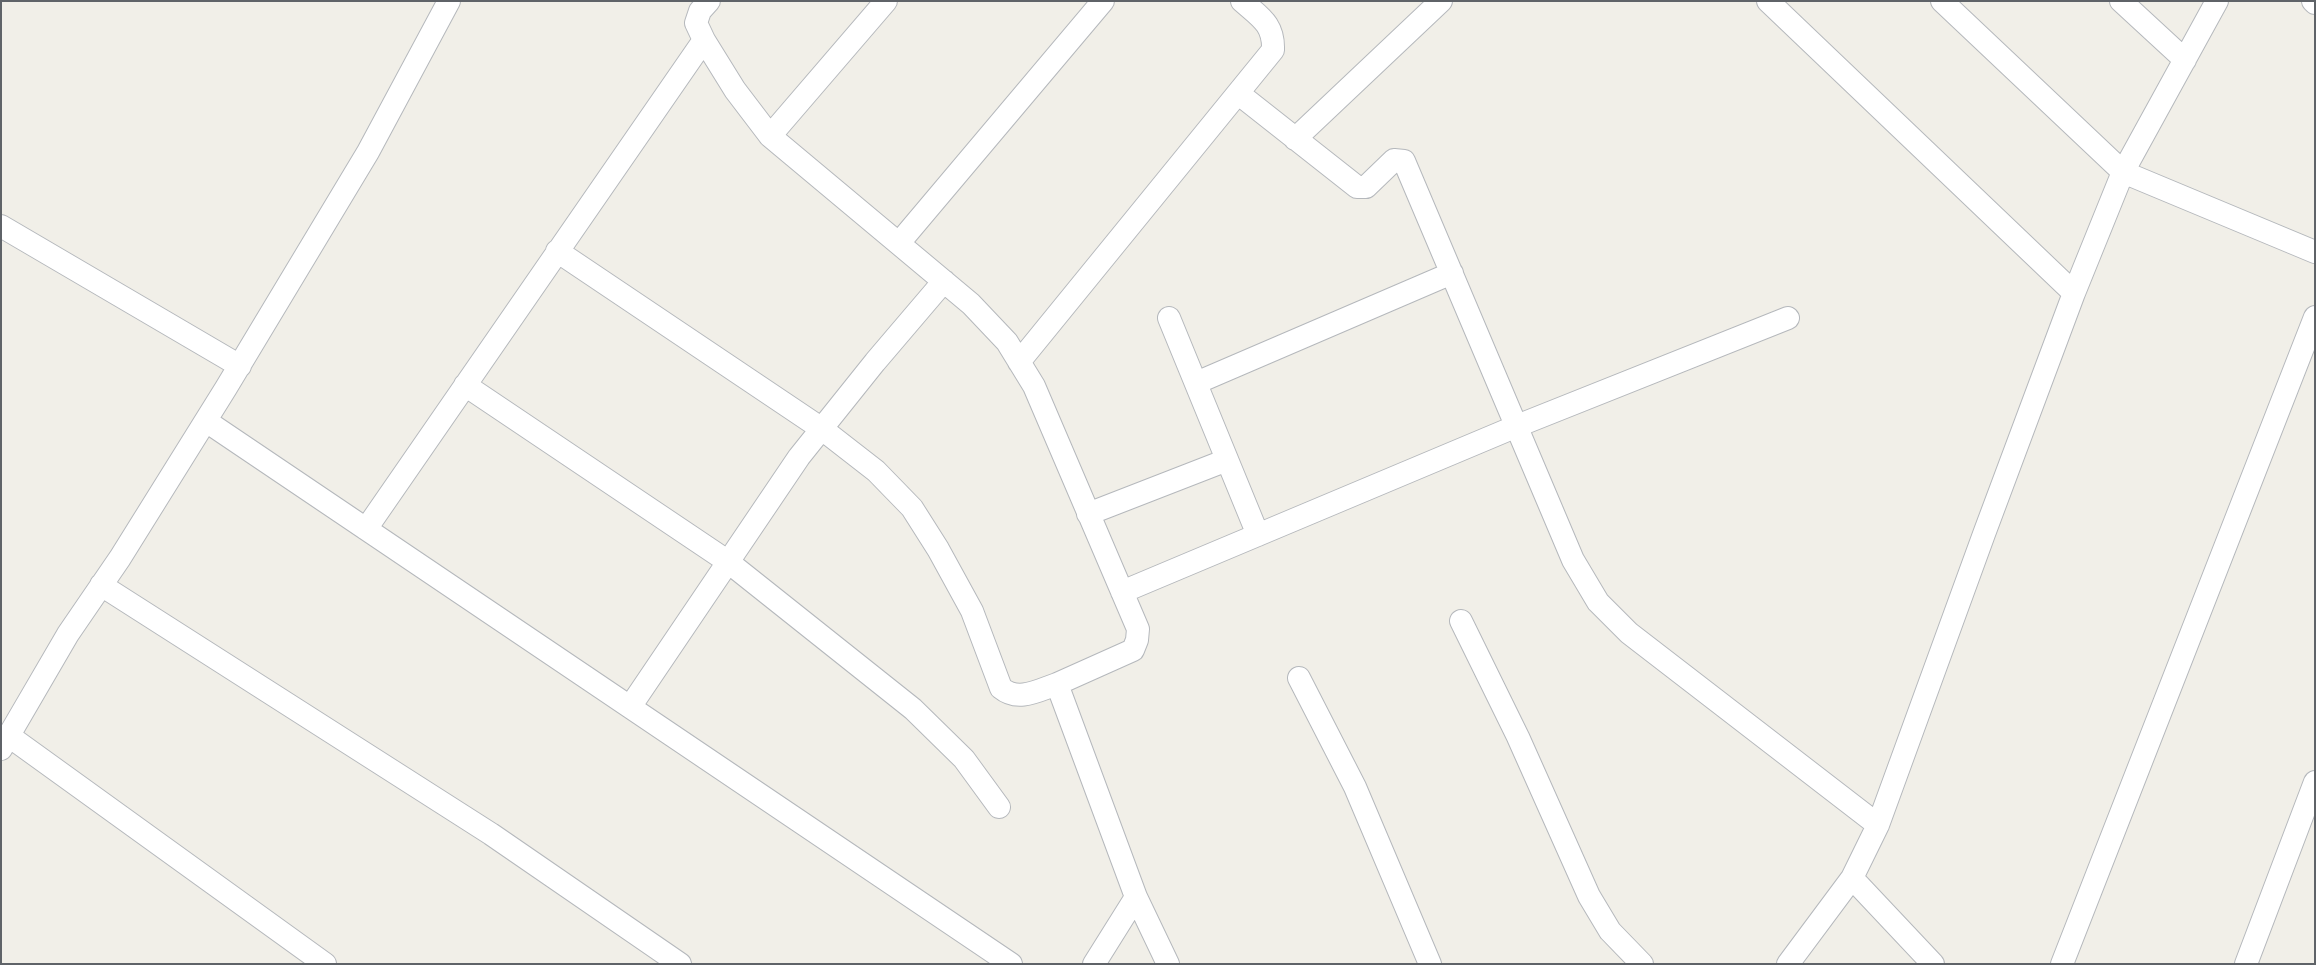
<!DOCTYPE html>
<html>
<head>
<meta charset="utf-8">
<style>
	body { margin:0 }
	#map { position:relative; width:2316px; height:965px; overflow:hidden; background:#f1efe8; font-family:"Source Sans 3",sans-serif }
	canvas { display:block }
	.frame { position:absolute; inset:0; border:2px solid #5f6368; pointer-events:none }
</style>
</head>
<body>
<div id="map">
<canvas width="2316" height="965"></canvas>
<div class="frame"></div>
</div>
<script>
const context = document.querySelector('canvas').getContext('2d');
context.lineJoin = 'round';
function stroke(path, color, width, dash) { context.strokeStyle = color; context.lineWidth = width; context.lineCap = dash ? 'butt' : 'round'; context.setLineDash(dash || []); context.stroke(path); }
const minor = new Path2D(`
	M709,1L700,11L696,23L704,40L735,90L770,136L971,304L1007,342L1034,386L1138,629L1137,640L1133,650L1057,684L1136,897L1168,964
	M1768,1L2074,293
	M1942,1L2123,172L2315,252
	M2121,1L2185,60
	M2313,1L2315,3
	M1239,94L1357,187H1366L1394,160L1404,161L1573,560L1598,602L1629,633L1878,825
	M770,136L886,1
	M1295,139L1441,1
	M1,226L240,366
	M899,243L1103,1
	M557,251L822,429L876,471L912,508L938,549L972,611L1001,688C1018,702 1037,691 1057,684
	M1169,318L1258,535
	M1019,362L1273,50C1274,24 1260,17 1242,1
	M1196,383L1452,273
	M465,385L727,561L913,709L964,759L999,807
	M206,421L1011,964
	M1088,514L1227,460
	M366,529L704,40
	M101,585L491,834L680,964
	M1122,592L1517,426L1788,318
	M1461,621L1518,737L1589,896L1610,931L1642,964
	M1299,678L1355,787L1430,964
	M630,707L799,457L875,362L944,281
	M9,736L325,964
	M1,749L68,634L120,558L226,388L368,152L449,1
	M1852,878L1933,964
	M1094,964L1136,897
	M1788,964L1852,878L1878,825L1984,534L2074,293L2123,172L2217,1
	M2062,964L2315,317
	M2246,964L2315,782`);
stroke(minor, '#b5b8bc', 24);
stroke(minor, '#fff', 22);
</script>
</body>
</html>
